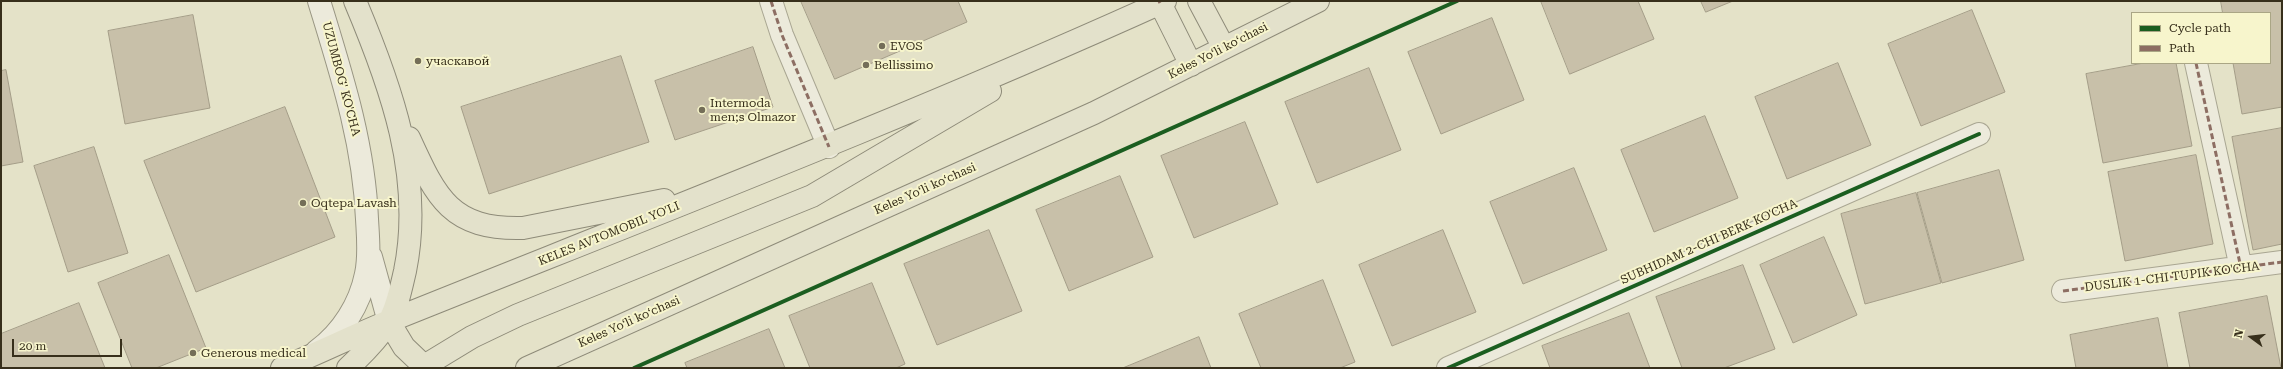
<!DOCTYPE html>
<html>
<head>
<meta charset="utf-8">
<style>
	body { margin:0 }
	#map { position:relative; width:2283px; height:369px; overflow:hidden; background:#e4e2c8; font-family:"Roboto Serif",serif }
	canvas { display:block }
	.frame { position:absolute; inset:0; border:2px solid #372f1b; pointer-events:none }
	.legend { position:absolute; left:2131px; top:12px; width:140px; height:52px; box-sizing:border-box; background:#f7f5cc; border:1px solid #aaa685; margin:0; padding:5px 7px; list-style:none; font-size:12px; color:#372f1b }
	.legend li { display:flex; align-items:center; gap:8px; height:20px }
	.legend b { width:20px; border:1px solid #aaa685 }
	.north { position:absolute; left:2231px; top:317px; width:40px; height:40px; -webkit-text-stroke:3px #f7f5cc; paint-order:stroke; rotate:285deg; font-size:11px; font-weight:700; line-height:16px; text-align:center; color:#372f1b }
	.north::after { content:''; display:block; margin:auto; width:14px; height:18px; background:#372f1b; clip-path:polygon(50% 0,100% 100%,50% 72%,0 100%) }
	.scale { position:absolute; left:12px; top:339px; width:110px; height:18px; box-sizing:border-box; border:2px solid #372f1b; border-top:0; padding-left:5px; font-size:12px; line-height:14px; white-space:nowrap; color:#372f1b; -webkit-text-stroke:3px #f7f5cc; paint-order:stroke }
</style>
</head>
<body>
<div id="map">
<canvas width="2283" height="369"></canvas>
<div class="frame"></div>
<ul class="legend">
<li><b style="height:5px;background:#1b5e20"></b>Cycle path</li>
<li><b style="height:5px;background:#8d6e63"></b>Path</li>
</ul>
<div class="north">N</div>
<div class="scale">20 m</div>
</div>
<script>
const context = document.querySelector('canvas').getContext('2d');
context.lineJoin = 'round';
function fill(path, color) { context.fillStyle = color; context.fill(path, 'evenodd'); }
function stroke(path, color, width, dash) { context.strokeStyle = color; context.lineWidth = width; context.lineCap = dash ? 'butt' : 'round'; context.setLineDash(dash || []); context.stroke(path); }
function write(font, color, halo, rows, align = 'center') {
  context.font = font + ' "Roboto Serif",serif'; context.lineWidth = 4; context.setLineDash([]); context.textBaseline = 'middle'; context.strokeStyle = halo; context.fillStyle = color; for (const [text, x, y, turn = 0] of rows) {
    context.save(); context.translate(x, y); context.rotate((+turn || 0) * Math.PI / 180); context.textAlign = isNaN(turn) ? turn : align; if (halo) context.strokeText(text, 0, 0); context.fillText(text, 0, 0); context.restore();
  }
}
const building = new Path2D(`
	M801,1H958L967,22L835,79Z
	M1541,1H1638L1654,39L1570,74Z
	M1701,1H1733L1706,12Z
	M2221,1H2282V107L2242,114L2233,63H2270V13H2223Z
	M1972,10L2005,92L1921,126L1888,44Z
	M193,15L210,108L125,124L108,31Z
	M1492,18L1524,100L1441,134L1408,52Z
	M753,47L773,107L675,140L655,81Z
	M621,56L649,142L489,194L461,107Z
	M1838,63L1871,145L1787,179L1755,97Z
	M2144,63H2176L2192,146L2103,163L2086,74Z
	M1369,68L1401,150L1317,183L1285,102Z
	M6,70L23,162L1,166V71Z
	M285,107L335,237L196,292L144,161Z
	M1705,116L1738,198L1654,232L1621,150Z
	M1245,122L1278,204L1194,238L1161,156Z
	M2282,128V244L2253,250L2232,137Z
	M94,147L128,253L68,272L34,166Z
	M2196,155L2213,244L2125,261L2108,172Z
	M1574,168L1607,250L1523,284L1490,202Z
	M1999,170L2024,260L1942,283L1917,193Z
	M1120,176L1153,257L1069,291L1036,210Z
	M1916,193L1941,283L1865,304L1841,214Z
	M989,230L1022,311L937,345L904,264Z
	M1443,230L1476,312L1392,346L1359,265Z
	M1824,237L1857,315L1793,343L1760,265Z
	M169,255L206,348L156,368H132L98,283Z
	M1743,265L1775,349L1724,368H1682L1656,297Z
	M1323,280L1355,362L1340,368H1261L1239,314Z
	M872,283L905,364L896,368H810L789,316Z
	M2267,296L2281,368H2190L2179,313Z
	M79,303L105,368H1V334Z
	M1629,313L1650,368H1550L1542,346Z
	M2158,318L2168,368H2076L2070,335Z
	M769,329L785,368H687L685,363Z
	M1199,337L1211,368H1123Z`);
fill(building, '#c8c0a9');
stroke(building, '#a49d88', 1);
const street = new Path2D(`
	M771,1L782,35L829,147
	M2196,63L2241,268
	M2063,291L2282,262
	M1448,368L1979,134`);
const secondary = new Path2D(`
	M371,257L389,322
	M317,351C342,333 360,304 366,274C370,256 368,237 367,219C364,143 341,73 319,1`);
const primary = new Path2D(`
	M1199,1L1224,48
	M1160,3L1191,65
	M409,138C436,197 450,230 523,228L664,200
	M389,322L404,347L426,368
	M282,368C319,353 355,335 392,320C651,216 911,116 1165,1
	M348,368C363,354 377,340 388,323C397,309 401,288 405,271C424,177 391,86 355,1
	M421,368L472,337L518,315L812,196L990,91
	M527,368L1094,113L1318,1`);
stroke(street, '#a9a692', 24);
stroke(secondary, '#989582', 24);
stroke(primary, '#8e8b79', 24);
stroke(street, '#eceadb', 22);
stroke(secondary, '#eceadb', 22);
stroke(primary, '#e3e1cb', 22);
stroke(new Path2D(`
	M771,1L782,35L829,147
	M1159,1L1160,3
	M2196,63L2241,268
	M2063,291L2282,262`), '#8d6e63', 3, [6, 3]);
stroke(new Path2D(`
	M634,368L1457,1
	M1448,368L1979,134`), '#1b5e20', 4);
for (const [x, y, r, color] of [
	[882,46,4,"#746e58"],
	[418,61,4,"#746e58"],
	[866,65,4,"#746e58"],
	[702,110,4,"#746e58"],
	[303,203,4,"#746e58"],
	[193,353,4,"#746e58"]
]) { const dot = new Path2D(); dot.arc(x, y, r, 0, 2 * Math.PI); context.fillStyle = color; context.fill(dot); stroke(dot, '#f7f5cc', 1.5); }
write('12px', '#372f1b', '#f7f5cc', [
	["EVOS",890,46],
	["учаскавой",426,61],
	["Bellissimo",874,65],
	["Intermoda",710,103],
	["men;s Olmazor",710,117],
	["Oqtepa Lavash",311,203],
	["Generous medical",201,353]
], 'left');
write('12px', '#372f1b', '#f7f5cc', [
	["Keles Yoʻli koʻchasi",1218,51,-27],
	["UZUMBOG' KO'CHA",341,79,75],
	["Keles Yoʻli koʻchasi",925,189,-24],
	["KELES AVTOMOBIL YO'LI",609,234,-22],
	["SUBHIDAM 2-CHI BERK KO'CHA",1709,242,-24],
	["DUSLIK 1-CHI TUPIK KO'CHA",2172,277,-7],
	["Keles Yoʻli koʻchasi",629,322,-24]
]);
</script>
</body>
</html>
